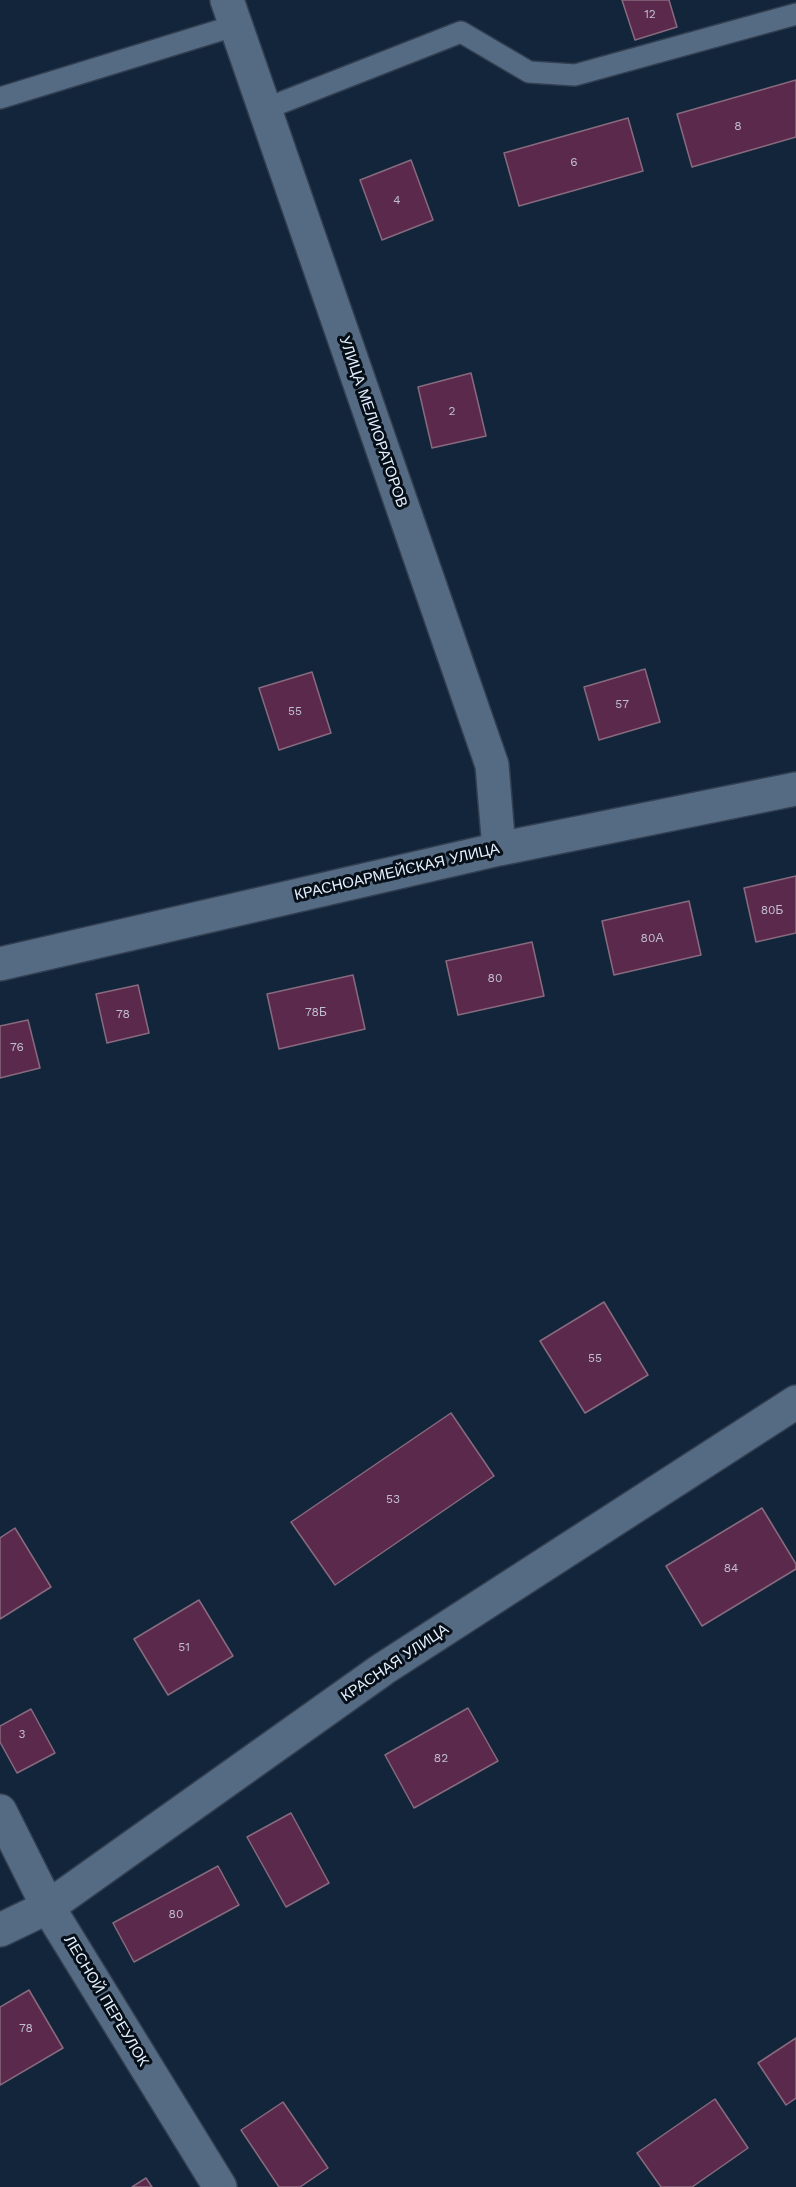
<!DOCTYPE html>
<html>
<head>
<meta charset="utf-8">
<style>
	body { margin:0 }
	canvas { display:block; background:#12253a }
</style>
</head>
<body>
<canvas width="796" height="2187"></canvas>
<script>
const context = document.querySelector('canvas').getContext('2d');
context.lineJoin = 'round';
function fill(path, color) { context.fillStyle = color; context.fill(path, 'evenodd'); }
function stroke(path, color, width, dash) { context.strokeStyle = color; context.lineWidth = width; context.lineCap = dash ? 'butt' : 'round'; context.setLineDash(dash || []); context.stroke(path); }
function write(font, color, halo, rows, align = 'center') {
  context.font = font + ' "Work Sans",sans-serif'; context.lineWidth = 6; context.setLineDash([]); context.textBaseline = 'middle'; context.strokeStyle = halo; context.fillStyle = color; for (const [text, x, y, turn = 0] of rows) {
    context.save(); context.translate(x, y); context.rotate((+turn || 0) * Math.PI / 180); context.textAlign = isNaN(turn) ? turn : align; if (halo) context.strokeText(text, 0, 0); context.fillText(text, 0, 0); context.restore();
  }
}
const building = new Path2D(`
	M622,0H669L677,27L635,40Z
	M796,80V137L692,167L677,114Z
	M628,118L643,171L519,206L504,153Z
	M411,160L433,220L382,240L360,180Z
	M471,373L486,436L432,448L418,387Z
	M645,669L660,722L599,740L584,687Z
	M312,672L331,733L279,750L259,688Z
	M796,876V933L756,942L744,888Z
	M689,901L701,955L614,975L602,921Z
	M532,942L544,996L458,1015L446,961Z
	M353,975L365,1029L279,1049L267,994Z
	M138,985L149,1033L107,1043L96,994Z
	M28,1020L40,1068L0,1078V1026Z
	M604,1302L648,1375L585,1413L540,1341Z
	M451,1413L494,1476L335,1585L291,1522Z
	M762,1508L796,1564V1569L702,1626L666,1566Z
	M15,1528L51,1587L0,1619V1538Z
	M199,1600L233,1656L168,1695L134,1639Z
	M468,1708L498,1761L414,1808L385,1755Z
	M31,1709L55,1753L17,1773L0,1742V1726Z
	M291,1813L329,1883L286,1907L247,1837Z
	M218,1866L239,1905L134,1962L113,1923Z
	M29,1990L63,2048L0,2085V2007Z
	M796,2038V2098L786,2105L758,2063Z
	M715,2099L748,2148L692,2187H661L637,2153Z
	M283,2102L328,2168L300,2187H279L241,2130Z
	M146,2178L152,2187H132Z`);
fill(building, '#5a294c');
stroke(building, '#886a7e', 1.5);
const lane = new Path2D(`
	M0,98L237,25
	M265,109L461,32L529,72L575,75L796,14`);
const street = new Path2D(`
	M227,0L492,765L499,849
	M0,964L499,849L796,789
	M0,1811L48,1907L220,2187
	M0,1930L48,1907L383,1669L796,1402`);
stroke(lane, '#323f51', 24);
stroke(street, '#323f51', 36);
stroke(lane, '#556b83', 21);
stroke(street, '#556b83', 33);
write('12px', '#c2bed2', null, [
	["12",650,14],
	["8",738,126],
	["6",574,162],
	["4",397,200],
	["2",452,411],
	["57",622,704],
	["55",295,711],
	["80Б",772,910],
	["80А",652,938],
	["80",495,978],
	["78Б",316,1012],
	["78",123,1014],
	["76",17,1047],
	["55",595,1358],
	["53",393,1499],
	["84",731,1568],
	["51",184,1647],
	["3",22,1734],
	["82",441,1758],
	["80",176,1914],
	["78",26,2028]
]);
write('15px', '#e4f0ff', '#060e17', [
	["УЛИЦА МЕЛИОРАТОРОВ",373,422,71],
	["КРАСНОАРМЕЙСКАЯ УЛИЦА",397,872,-13],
	["КРАСНАЯ УЛИЦА",395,1663,-34],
	["ЛЕСНОЙ ПЕРЕУЛОК",106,2001,59]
]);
</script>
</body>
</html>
